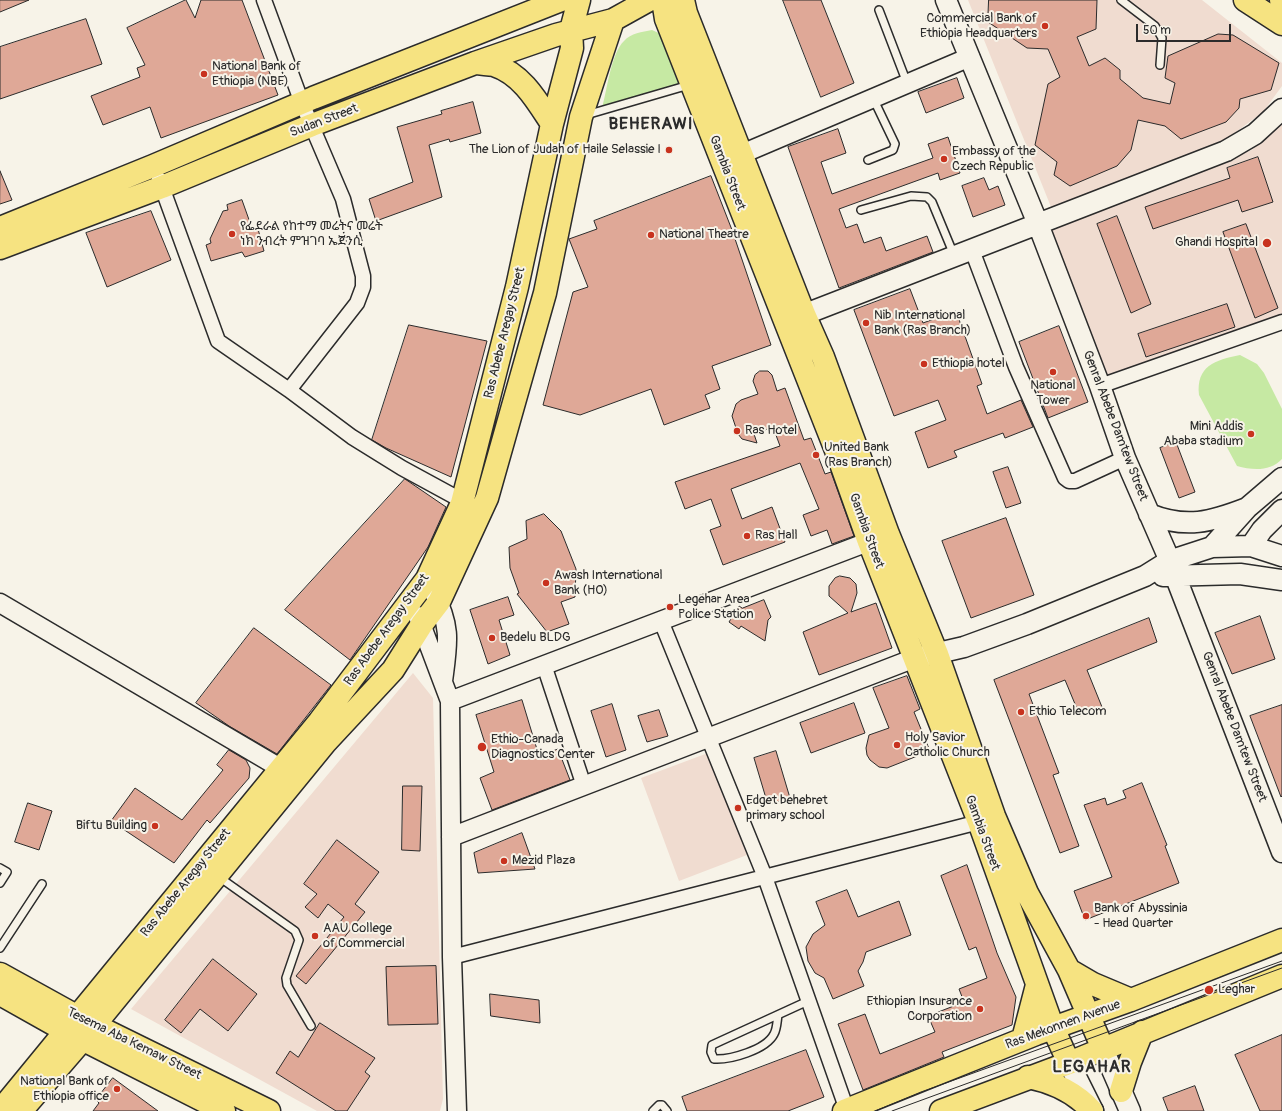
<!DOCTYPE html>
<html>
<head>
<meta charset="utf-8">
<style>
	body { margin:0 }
	#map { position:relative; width:1282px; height:1111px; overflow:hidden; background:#f7f3e8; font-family:Pangolin,sans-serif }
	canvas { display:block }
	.scale { position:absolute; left:1136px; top:24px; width:95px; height:18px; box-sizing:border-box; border:2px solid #2b2b2b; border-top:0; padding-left:5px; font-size:12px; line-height:14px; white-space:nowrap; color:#2b2b2b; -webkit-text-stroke:3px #f7f3e8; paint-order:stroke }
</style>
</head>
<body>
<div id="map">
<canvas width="1282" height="1111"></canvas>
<div class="scale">50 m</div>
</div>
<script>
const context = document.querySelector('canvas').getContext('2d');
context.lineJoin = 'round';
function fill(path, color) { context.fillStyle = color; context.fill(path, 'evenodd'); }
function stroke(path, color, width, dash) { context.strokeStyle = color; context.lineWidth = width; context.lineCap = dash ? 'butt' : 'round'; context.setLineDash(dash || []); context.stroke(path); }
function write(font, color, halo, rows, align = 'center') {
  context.font = font + ' Pangolin,"Noto Sans Ethiopic",sans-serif'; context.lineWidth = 4; context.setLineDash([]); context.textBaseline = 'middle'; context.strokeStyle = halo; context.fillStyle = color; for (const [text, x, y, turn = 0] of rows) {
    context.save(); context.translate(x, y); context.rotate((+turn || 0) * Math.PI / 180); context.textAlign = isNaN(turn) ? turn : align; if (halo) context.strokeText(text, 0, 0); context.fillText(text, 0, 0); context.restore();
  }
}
fill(new Path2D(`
	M968,0H1202L1282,63V86L1263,112L1221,143L1051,207Z
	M1282,108V322L1100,386L1038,224L1252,150Z
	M413,673L433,698L443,1099L440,1111H317L131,1009Z
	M708,753L747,855L679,881L641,778Z`), '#f0dcd0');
fill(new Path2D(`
	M652,30L665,36L685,83L602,108C607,91 611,53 624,41C631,33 642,32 652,30Z
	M1240,355L1257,364L1264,373L1282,409V459C1270,472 1252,470 1237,466L1199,395C1196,366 1215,360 1240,355Z`), '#c6e9a3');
const building = new Path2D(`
	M0,0H29L0,12Z
	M186,0L195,18L201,0H242L278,95L161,138L150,107L103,125L91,96L140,77L137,68L145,65L127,28Z
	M783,0H821L854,83L821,97Z
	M989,0H1097L1096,29L1077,37L1089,66L1105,58L1120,70V79L1143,98L1170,104L1175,83L1165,78L1168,56L1218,34L1233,35L1279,63L1271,90L1240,99L1239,108L1226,122L1181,139L1165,126L1138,120L1131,150L1117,166L1070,186L1054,175L1057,162L1035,145L1048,84L1060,77L1048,49L1027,48L988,22Z
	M86,19L102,64L0,99V47Z
	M957,78L964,98L926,113L918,92Z
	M473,102L481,133L450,142L449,139L429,145L442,197L376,221L369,199L413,182L397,127L442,114L441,111Z
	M838,129L846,153L821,162L832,194L933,158L928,144L948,137L960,173L940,180L938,173L839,209L846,228L857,224L864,243L881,237L886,251L927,236L933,252L839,288L788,147Z
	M1258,157L1273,202L1242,212L1238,200L1153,229L1145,207L1230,178L1227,168Z
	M0,171L12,200L0,204Z
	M711,176L732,230L771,345L712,366L720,389L705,395L710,408L664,425L651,389L580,415L543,405L573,292L588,287L569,239L597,229L594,221Z
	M984,178L989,190L998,186L1005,205L973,217L962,186Z
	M242,200L253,231L258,229L264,251L245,257L242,252L211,261L206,245L211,243L210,239L223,211L228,210L227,205Z
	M151,211L171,260L107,287L86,233Z
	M1117,216L1151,304L1131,313L1097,224Z
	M1246,224L1278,308L1255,318L1223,232Z
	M910,289L923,323L956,311L982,384L977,386L987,414L1021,400L1033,427L1005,438L1003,433L954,451L957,457L928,468L915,432L946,420L938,400L894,416L854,310Z
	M1227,304L1235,327L1146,357L1138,334Z
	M409,325L487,341L451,477L386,448L372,440Z
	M1059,326L1088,402L1048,418L1019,342Z
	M760,371H768L772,375L777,391L785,388L804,440L811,438L825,474L831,472L854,536L832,544L827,530L811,536L803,515L819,509L800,463L731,489L742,519L772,507L785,542L723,565L710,530L721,526L711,499L685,509L675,482L780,446L773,427L754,434L757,443L742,439L738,434L732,416L736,404L741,400L758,394L753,381L755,375Z
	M1176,442L1195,492L1179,498L1160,448Z
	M1008,467L1021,503L1006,508L993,472Z
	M405,479L446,507L428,547L350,660L285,610Z
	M544,514L561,531L576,569L575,597L561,602L569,624L547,632L517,594L519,593L510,568L509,547L527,539L526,521Z
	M1006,518L1034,595L971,618L942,541Z
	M840,576L850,578L856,584L857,593L851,612L876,603L892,648L819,675L803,632L848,613L829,596V586L835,578Z
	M508,597L514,615L499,620L510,655L488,664L470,610Z
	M764,600L771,617L768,620L765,641L741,626L739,629L729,622L739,606L742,608Z
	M1260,616L1275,659L1232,674L1215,633Z
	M1149,618L1157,642L1087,670L1102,707L1080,716L1065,680L1029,694L1059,773L1053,775L1079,846L1060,853L994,680Z
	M254,628L331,685L277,754L229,726L196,703Z
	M907,676L920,709L914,712L930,751L887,768L879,767L870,760L867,755L866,748L869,735L889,728L873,688Z
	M522,700L539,756L558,749L570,780L492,810L480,778L494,772L476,715Z
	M854,703L865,733L811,753L800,723Z
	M612,704L626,750L606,757L591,711Z
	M1282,705V796L1281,797L1250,716Z
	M659,710L668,736L647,742L638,716Z
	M229,750L246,760L250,768L249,778L210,823L207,820L174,863L111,821L135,788L182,820L223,770L217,765Z
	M776,751L790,798L768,805L754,758Z
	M1142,783L1167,845L1165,846L1179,883L1085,920L1074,891L1112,877L1084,805L1105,798L1107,805L1126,798L1123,791Z
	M403,786H422L420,851L402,850Z
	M28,803L52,811L39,850L15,842Z
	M522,833L535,869L478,873L474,853Z
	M337,840L379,872L355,904L365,912L306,984L296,976L344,917L328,904L318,918L305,907L317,894L304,884Z
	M967,865L997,953L1016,997L1012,1025L942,1052L944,1057L863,1090L838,1024L865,1014L880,1054L935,1032L928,1016L964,1002L959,989L987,978L976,947L969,950L941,876Z
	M847,890L858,917L899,901L911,935L866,952L863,962L858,971L864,986L833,999L824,978L815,973L808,961L806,947L813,934L825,925L816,902Z
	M213,959L257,994L228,1031L200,1009L181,1033L165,1020Z
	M436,966L438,1024L388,1025L386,967Z
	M490,994L539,1000L540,1023L491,1016Z
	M320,1023L375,1058L365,1072L370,1076L347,1111H336L276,1073L290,1051L298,1057Z
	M1282,1035V1111H1260L1235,1055Z
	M806,1050L824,1097L788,1111H687L682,1097Z
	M113,1078L158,1111H93L99,1103L96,1100Z
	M1195,1086L1204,1111H1168L1163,1098Z`);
fill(building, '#dfa897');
stroke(building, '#2b2b2b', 1);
const service = new Path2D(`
	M1121,0L1155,26L1162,38L1160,65
	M879,10L907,83
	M586,115L689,85
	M868,160L893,150L895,144L873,98
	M861,210L911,196L927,197L932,202L954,255
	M0,868L7,872L0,883
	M219,877L295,931L299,940L286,978L287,985L311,1026
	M0,948L42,884
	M778,1015C777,1021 777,1029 774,1034C766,1050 730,1060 714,1059L711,1052L712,1045L808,1001
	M653,1111L659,1105H662L667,1111`);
const minor = new Path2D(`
	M264,0L302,103L343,199L363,276V287L357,303L289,390
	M159,179L218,341L289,390L352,437L402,468L470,505
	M972,250L1016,367L1065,478L1069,481H1075L1125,458
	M1100,386L1282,322
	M661,621L765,877L847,1110
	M544,665L584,786
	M452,957L979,822`);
const tertiary = new Path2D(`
	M730,159L970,57
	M433,591C452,627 448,643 443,681
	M0,603L292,775
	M418,616L450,701L452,957L457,1111
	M450,701L881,537
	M451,837L915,658`);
const secondary = new Path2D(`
	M946,0L1038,224L1100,386L1125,458L1166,552L1282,852
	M790,320L1226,151L1255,134L1282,109
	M1149,514C1186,529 1211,522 1247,508
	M1251,546L1262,530L1282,510
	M1212,547L1247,508L1282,478
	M1163,576L1240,574L1282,580
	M921,657L964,647L1027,624L1145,576L1169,561L1212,547L1251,546L1282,556
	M1103,1049L1130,1111
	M1069,1063L1093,1111`);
const primary = new Path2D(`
	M663,0L666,19L839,458L869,542L979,822L1053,1028L1069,1063
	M683,0L686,13L804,314L823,357L888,534L937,654L994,816L1027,893L1069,970L1103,1049
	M1245,0L1282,24
	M1281,0L1282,1
	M475,63C481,64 488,64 494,65C522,74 537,101 552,124
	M0,228L153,166L313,98L561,0
	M0,248L162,187L312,125L475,63L556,35L613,20L649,0
	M1069,970L1093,984L1131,1000
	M0,974L76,1016L269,1111
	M0,994L66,1031L224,1111
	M1023,1039L1037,985
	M1028,1077C1053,1082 1075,1092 1092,1111
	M1121,1091L1130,1062L1142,1032
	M0,1111L319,722L427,579L462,503L517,287L552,124L572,48L571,30L579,0
	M21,1111L83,1039L325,743L393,670L422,624L439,602L487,498L545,293L581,117L613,20
	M844,1111L1036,1034L1131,1000L1282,940
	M941,1111L1069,1063L1282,976`);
stroke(service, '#2b2b2b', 10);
stroke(minor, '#2b2b2b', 17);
stroke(tertiary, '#2b2b2b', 21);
stroke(secondary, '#2b2b2b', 23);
stroke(primary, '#2b2b2b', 25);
stroke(service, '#f7f3e8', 7);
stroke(minor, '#f7f3e8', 14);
stroke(tertiary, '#f7f3e8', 18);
stroke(secondary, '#f7f3e8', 20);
stroke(primary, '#f6e381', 22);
stroke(new Path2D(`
	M875,1111L921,1092L1282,961
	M892,1111L1282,968`), '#2b2b2b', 1);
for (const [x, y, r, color] of [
	[1045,26,4,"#c8321e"],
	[204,74,4,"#c8321e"],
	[669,150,4,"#c8321e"],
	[944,159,4,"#c8321e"],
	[232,234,4,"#c8321e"],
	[651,235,4,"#c8321e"],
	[1267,243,5,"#c8321e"],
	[866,323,4,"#c8321e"],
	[924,364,4,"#c8321e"],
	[1053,372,4,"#c8321e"],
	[737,431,4,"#c8321e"],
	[1251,434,4,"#c8321e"],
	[816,455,4,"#c8321e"],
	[747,536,4,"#c8321e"],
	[546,583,4,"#c8321e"],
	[670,607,4,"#c8321e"],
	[492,638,4,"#c8321e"],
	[1021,712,4,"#c8321e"],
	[897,745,4,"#c8321e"],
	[482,747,5,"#c8321e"],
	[738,808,4,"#c8321e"],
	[155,826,4,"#c8321e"],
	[504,861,4,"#c8321e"],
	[1086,916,4,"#c8321e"],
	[315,936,4,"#c8321e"],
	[1209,990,5,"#c8321e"],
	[980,1009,4,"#c8321e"],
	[117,1089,4,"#c8321e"]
]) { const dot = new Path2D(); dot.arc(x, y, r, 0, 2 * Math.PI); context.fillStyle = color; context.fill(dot); stroke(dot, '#f7f3e8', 1.5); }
write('13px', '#2b2b2b', '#f7f3e8', [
	["Commercial Bank of",1037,19,"right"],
	["Ethiopia Headquarters",1037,34,"right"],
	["National Bank of",212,67],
	["Ethiopia (NBE)",212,82],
	["The Lion of Judah of Haile Selassie I",661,150,"right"],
	["Embassy of the",952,152],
	["Czech Republic",952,167],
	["የፌደራል የከተማ መሬትና መሬት",240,227],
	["ነክ ንብረት ምዝገባ ኤጀንሲ",240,242],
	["National Theatre",659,235],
	["Ghandi Hospital",1258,243,"right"],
	["Nib International",874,316],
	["Bank (Ras Branch)",874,331],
	["Ethiopia hotel",932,364],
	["National",1053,386,"center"],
	["Tower",1053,401,"center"],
	["Mini Addis",1243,427,"right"],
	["Ababa stadium",1243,442,"right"],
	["Ras Hotel",745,431],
	["United Bank",824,448],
	["(Ras Branch)",824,463],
	["Ras Hall",755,536],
	["Awash International",554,576],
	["Bank (HO)",554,591],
	["Legehar Area",678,600],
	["Police Station",678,615],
	["Bedelu BLDG",500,638],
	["Ethio Telecom",1029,712],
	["Holy Savior",905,738],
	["Catholic Church",905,753],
	["Ethio-Canada",491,740],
	["Diagnostics Center",491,755],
	["Edget behebret",746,801],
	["primary school",746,816],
	["Biftu Building",147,826,"right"],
	["Mezid Plaza",512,861],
	["Bank of Abyssinia",1094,909],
	["- Head Quarter",1094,924],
	["AAU College",323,929],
	["of Commercial",323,944],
	["Leghar",1218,990],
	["Ethiopian Insurance",972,1002,"right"],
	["Corporation",972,1017,"right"],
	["National Bank of",109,1082,"right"],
	["Ethiopia office",109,1097,"right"]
], 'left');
write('13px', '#2b2b2b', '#f7f3e8', [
	["Sudan Street",324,121,-21],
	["Gambia Street",727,173,69],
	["Ras Abebe Aregay Street",505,333,-76],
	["Genral Abebe Damtew Street",1115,426,69],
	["Gambia Street",866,531,70],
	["Ras Abebe Aregay Street",387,630,-54],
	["Genral Abebe Damtew Street",1234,727,69],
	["Gambia Street",982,833,70],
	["Ras Abebe Aregay Street",186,883,-51],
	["Ras Mekonnen Avenue",1063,1025,-20],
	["Tesema Aba Kemaw Street",134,1044,26]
]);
context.letterSpacing = '1px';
write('bold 17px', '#2b2b2b', '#f7f3e8', [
	["BEHERAWI",651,125],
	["LEGAHAR",1092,1068]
]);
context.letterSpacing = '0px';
</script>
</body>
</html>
